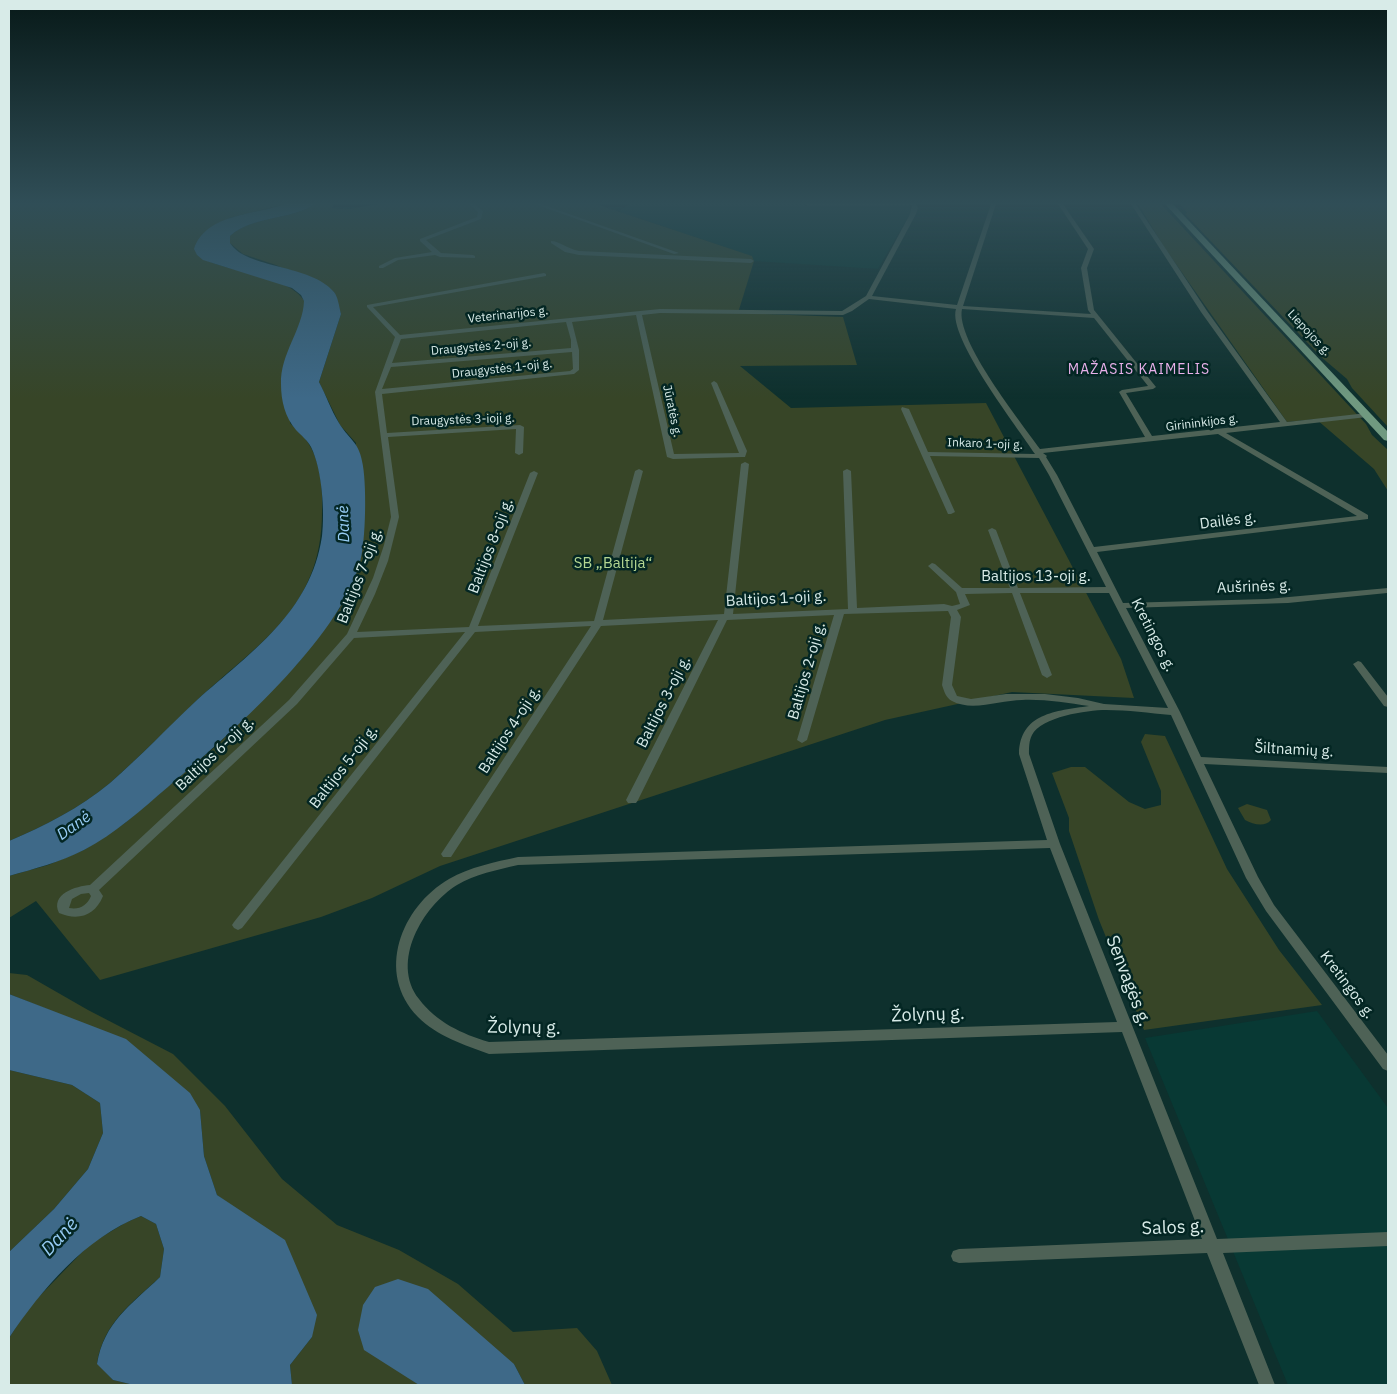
<!DOCTYPE html>
<html>
<head>
<meta charset="utf-8">
<style>
	body { margin:0 }
	#map { position:relative; width:1397px; height:1394px; overflow:hidden; background:#0e302d; font-family:"IBM Plex Sans",sans-serif }
	canvas { display:block }
	.frame { position:absolute; inset:0; border:10px solid #d8ebe8; pointer-events:none }
</style>
</head>
<body>
<div id="map">
<canvas width="1397" height="1394"></canvas>
<div class="frame"></div>
</div>
<script>
const context = document.querySelector('canvas').getContext('2d');
context.lineJoin = 'round';
function fill(path, color) { context.fillStyle = color; context.fill(path, 'evenodd'); }
function write(font, color, halo, rows, align = 'center') {
  context.font = font + ' "IBM Plex Sans",sans-serif'; context.lineWidth = 5; context.setLineDash([]); context.textBaseline = 'middle'; context.strokeStyle = halo; context.fillStyle = color; for (const [text, x, y, turn = 0] of rows) {
    context.save(); context.translate(x, y); context.rotate((+turn || 0) * Math.PI / 180); context.textAlign = isNaN(turn) ? turn : align; if (halo) context.strokeText(text, 0, 0); context.fillText(text, 0, 0); context.restore();
  }
}
fill(new Path2D(`
	M630,204H804L806,206L906,204L910,205L911,212L878,269L754,261L751,256L618,211Z
	M1317,1011L1388,1108V1385H1288L1145,1038Z`), '#083934');
fill(new Path2D(`
	M9,204H285L229,218L197,255C225,274 288,273 305,302L290,423C297,430 306,438 310,446C321,464 323,493 322,512C322,609 258,643 195,702C167,729 139,757 110,783C80,808 44,826 9,841Z
	M315,204H334L332,208L348,209L379,204H596L752,256L754,261L738,313L843,317L857,365L740,366L791,408L986,403L1121,659L1134,698L1012,692L885,720L440,866L372,898L321,917L100,980L36,901L9,918V876L48,865L84,850L125,823L216,746L298,663L340,608L356,443L340,425L319,382L341,314L334,292L276,265L243,254L230,243V236C254,215 289,221 315,204Z
	M1138,204H1161L1366,424L1372,435L1388,450V491L1374,469L1316,419L1287,422L1164,247Z
	M1180,204H1388V427L1352,388L1347,379L1320,356L1185,214L1187,213Z
	M1145,734L1165,736L1227,869L1279,950L1322,1005L1144,1030L1099,920L1069,831V818L1052,773L1071,767H1085L1129,802L1145,809L1161,805V791L1141,742Z
	M1247,804L1267,810L1271,820C1264,828 1253,824 1245,820L1238,808Z
	M9,973L27,975L88,1010L173,1054L225,1106L282,1179L337,1225L399,1250L458,1284L513,1332L577,1328L597,1351L612,1385H525L514,1364L412,1380L419,1385H292L290,1365L312,1337L240,1212L217,1195L204,1156L200,1110L49,1010L9,994Z
	M9,1070L72,1085L100,1103L103,1133L88,1169L54,1209L9,1252Z
	M141,1216L156,1224L164,1249L160,1277C131,1304 104,1322 97,1363L113,1380L134,1385H9V1338L30,1306L90,1244L125,1223Z`), '#374527');
fill(new Path2D(`
	M285,204H315C289,221 254,215 230,236V243C246,269 311,264 334,292C338,297 339,306 341,314L319,382C326,395 331,410 339,423C347,437 359,442 362,461C367,481 366,542 360,562C340,639 228,736 168,787C142,809 115,834 84,850C60,862 34,869 9,876V841C44,826 80,808 110,783C140,757 168,727 197,700C251,652 311,612 322,536C325,512 322,469 311,447C308,441 301,435 296,430C285,417 281,401 281,384C280,354 303,329 304,301L301,295L292,288L203,260L197,255L194,249C206,213 256,215 285,204Z
	M9,994L126,1039L190,1093L200,1110L204,1156L217,1195L285,1240L317,1315L312,1337L290,1365L292,1385H134L113,1380L97,1364C104,1322 131,1305 160,1277L164,1249L156,1224L141,1216C85,1238 42,1289 9,1338V1252L54,1209L88,1169L103,1133L100,1103L72,1085L9,1070Z
	M398,1279L428,1289L514,1364L525,1385H419L364,1350L358,1330L363,1305L375,1287Z`), '#3e6988');
fill(new Path2D(`
	M469,204H474L483,211L481,219L426,240L441,253L473,255L475,256V258L440,257L435,255L398,260L383,268H379V266L395,258L432,252L420,241V239L477,217L478,212Z
	M535,204H541L679,253L674,254Z
	M806,204H916L918,208L916,214L872,296L957,305L991,204H996L963,306L1091,314L1088,310L1081,268L1088,249L1058,204H1063L1094,249L1087,268L1094,310L1156,387L1153,389L1126,393L1152,436L1280,422L1201,312L1131,204H1136L1207,311L1287,422L1367,413L1371,415L1367,417L1226,433L1368,515V519L1097,552L1123,603L1267,599L1388,588L1387,593L1288,603L1126,608L1180,712L1201,757L1388,767V773L1204,764L1258,877L1274,905L1388,1055V1071L1383,1069L1266,911L1246,878L1171,715C1149,713 1128,710 1106,710C1087,710 1041,717 1032,735C1029,741 1029,747 1029,754L1060,844L1217,1239L1388,1232V1246L1223,1253L1275,1385H1259L1207,1253L959,1263L953,1261L951,1256L953,1251L959,1249L1202,1239L1122,1032L489,1054C464,1045 437,1036 418,1017C375,973 401,907 449,879C470,867 495,862 518,857L1047,840L1019,754C1020,713 1056,711 1089,706C1067,703 1044,699 1022,700C1001,700 972,712 952,701C946,698 944,691 942,685L951,617L948,611L844,614L807,740L802,743L797,740L834,615L727,620L638,800L636,803H628L626,800L718,620L601,626L451,857H443L441,854L443,851L591,626L475,632L242,928L238,930L234,928L232,925L234,922L465,632L354,638L297,704L99,890L103,896C95,916 78,921 59,913C50,894 76,886 90,885L289,700L347,634L373,578L384,545L391,517L375,392L395,337L367,307V305L544,273L546,274V276L373,307L400,335L660,309L842,311L866,296L910,214L912,205L808,206ZM869,299L956,309C947,337 1018,428 1035,454L928,452L909,409L902,407L901,409L948,514H951L955,512L930,456L1039,458L1049,475L1106,587L1018,588L996,530L992,528L988,530L1010,588H962L935,564L932,563L928,566L956,592L960,604L952,606L944,604L857,608L851,471L847,469L843,471L848,609L733,614L749,464L745,462L741,464L724,614L603,620L643,471L639,469L635,471L594,621L478,626L538,473L534,471L530,473L469,627L357,632L375,594L388,561L399,517L388,437L516,429L515,453L519,455L523,453L524,427L520,425L387,433L382,394L574,374L579,370V350L572,322L636,315L667,457L673,459L742,457H745L747,451L717,383L714,381L711,383L739,453L674,454L642,315L660,313L843,315L852,311ZM962,309L1094,318L1148,386L1122,390L1119,392L1145,437L1040,449C1021,422 955,340 962,309ZM566,322L571,340V348L392,363L401,339ZM572,352L573,369L570,371L382,389L391,367ZM1218,434L1357,516L1094,547L1057,475L1046,457L1047,456L1043,453ZM1012,593L1042,675L1047,678L1052,675L1020,593H1109L1168,708L1104,704L1078,698L1045,694H1006L971,699L957,696L952,685L961,617L957,610L970,605L965,594ZM1050,848L1117,1022L489,1042C462,1034 436,1022 419,999C390,962 423,906 457,885C475,874 497,870 518,865ZM89,893L91,896C87,906 79,910 69,908L72,899L81,894Z
	M551,241C559,241 568,249 579,251L751,259L754,261L751,263L579,255L565,252L551,243Z
	M1358,661L1361,662L1388,697V707L1384,706L1353,664Z`), '#4e6256');
fill(new Path2D(`
	M1165,204H1173L1388,432V441L1384,440Z`), '#709980');
const sky = context.createLinearGradient(0, 0, 0, 399);
sky.addColorStop(0, '#081a19');
sky.addColorStop(0.51, '#304e57');
sky.addColorStop(1, '#304e5700');
context.fillStyle = sky;
context.fillRect(0, 0, 1397, 399);
write('12px', '#d8ebe8', '#032623', [
	["Veterinarijos g.",508,315,-6],
	["Liepojos g.",1309,333,47],
	["Draugystės 2-oji g.",481,347,-5],
	["Draugystės 1-oji g.",502,369,-6],
	["Jūratės g.",672,411,78],
	["Draugystės 3-ioji g.",463,420,-2],
	["Girininkijos g.",1202,423,-7],
	["Inkaro 1-oji g.",985,444,2]
]);
context.letterSpacing = '1px';
write('14px', '#e8b0ea', '#032623', [
	["MAŽASIS KAIMELIS",1139,370]
]);
context.letterSpacing = '0px';
write('15px', '#d8ebe8', '#032623', [
	["Dailės g.",1228,521,-7],
	["Baltijos 8-oji g.",491,546,-69],
	["Baltijos 7-oji g.",360,576,-69],
	["Baltijos 13-oji g.",1036,577],
	["Aušrinės g.",1254,587,-2],
	["Baltijos 1-oji g.",776,599,-3],
	["Kretingos g.",1153,635,63],
	["Baltijos 2-oji g.",807,671,-74],
	["Baltijos 3-oji g.",664,702,-63],
	["Baltijos 4-oji g.",510,730,-57],
	["Šiltnamių g.",1294,750,3],
	["Baltijos 6-oji g.",215,754,-43],
	["Baltijos 5-oji g.",344,767,-52],
	["Kretingos g.",1347,985,53]
]);
write('15px', '#b5d792', '#032623', [
	["SB „Baltija“",613,564]
]);
write('italic 16px', '#97ccf4', '#032623', [
	["Danė",344,524,-92],
	["Danė",74,826,-35]
]);
write('18px', '#d8ebe8', '#032623', [
	["Senvagės g.",1128,981,69],
	["Žolynų g.",928,1015,-2],
	["Žolynų g.",524,1028,1],
	["Salos g.",1173,1228,-2]
]);
write('italic 19px', '#97ccf4', '#032623', [
	["Danė",60,1237,-47]
]);
</script>
</body>
</html>
